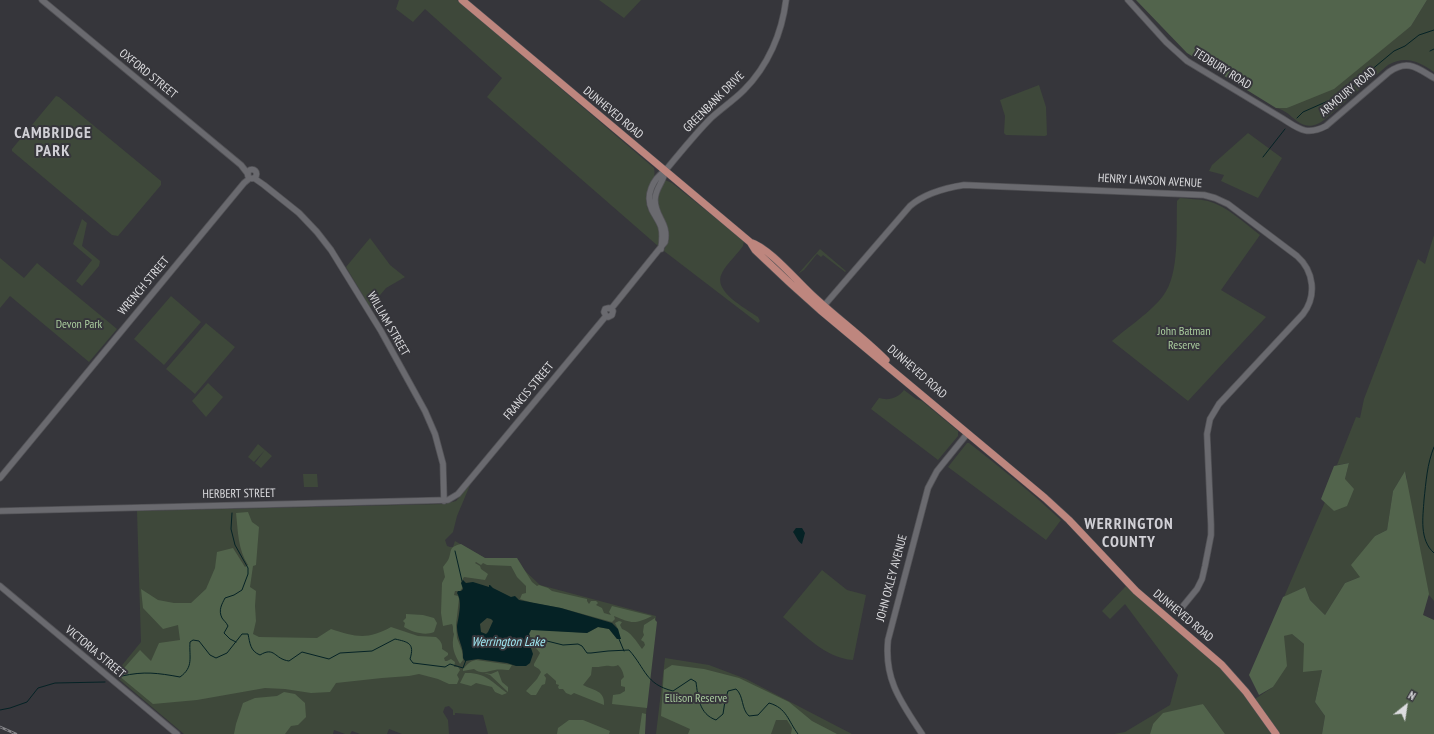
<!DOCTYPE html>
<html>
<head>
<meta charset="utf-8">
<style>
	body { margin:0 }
	#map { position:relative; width:1434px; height:734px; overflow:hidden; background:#36363b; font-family:"PT Sans Narrow",sans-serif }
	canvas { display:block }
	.north { position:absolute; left:1386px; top:686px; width:40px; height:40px; -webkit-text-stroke:3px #36363b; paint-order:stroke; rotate:30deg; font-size:11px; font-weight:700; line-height:16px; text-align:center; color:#dddde0 }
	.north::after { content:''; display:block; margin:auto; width:14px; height:18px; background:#dddde0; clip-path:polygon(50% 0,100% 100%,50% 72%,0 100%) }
</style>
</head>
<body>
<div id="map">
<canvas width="1434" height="734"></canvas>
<div class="north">N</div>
</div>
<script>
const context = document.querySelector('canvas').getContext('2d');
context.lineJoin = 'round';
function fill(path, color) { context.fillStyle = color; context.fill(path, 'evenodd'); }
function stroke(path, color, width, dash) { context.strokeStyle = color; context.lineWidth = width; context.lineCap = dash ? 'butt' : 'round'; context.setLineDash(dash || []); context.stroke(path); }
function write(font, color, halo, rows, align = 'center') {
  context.font = font + ' "PT Sans Narrow",sans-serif'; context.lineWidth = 4; context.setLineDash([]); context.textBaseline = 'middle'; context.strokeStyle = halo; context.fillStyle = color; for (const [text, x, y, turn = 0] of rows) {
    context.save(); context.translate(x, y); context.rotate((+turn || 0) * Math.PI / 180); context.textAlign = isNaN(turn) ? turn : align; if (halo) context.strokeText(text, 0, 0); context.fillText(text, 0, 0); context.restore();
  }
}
fill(new Path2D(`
	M399,0H457L654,168C657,183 645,190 647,207C648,210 650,212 652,215C658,225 662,234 658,246L487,97L502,78L425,9L413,22L396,9Z
	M599,0H641L624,18Z
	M1427,0H1434V72C1419,61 1405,55 1388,65L1324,120C1300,137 1294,111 1276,108H1287L1411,26Z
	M1039,85L1046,107L1047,135L1045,136L1006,135L1004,133L1005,116L1000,100Z
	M56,96L59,97L161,181V185L118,236L112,235L12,151V149Z
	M1248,133L1282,158L1258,198L1221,181L1224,175L1209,171L1212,165Z
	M665,180L672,183L744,241L743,246C737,255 727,263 722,273C712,291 745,308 758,317L760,321L758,323L664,251C665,247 668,242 667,239C666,223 646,193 665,180Z
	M1180,198C1189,199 1198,199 1208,201C1227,206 1244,223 1260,235L1221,290L1266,317L1188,401L1112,341C1127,328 1152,311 1163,296C1180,274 1176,228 1177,201Z
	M82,219L87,223L82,246L100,261L99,266L82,286L76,281L92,260L73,244Z
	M1434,235V601L1416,580L1396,511L1407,479L1405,471L1393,491L1387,530L1375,536L1360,577L1345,583L1325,615L1310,600L1305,587L1284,597L1325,502L1334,511L1345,479L1349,463L1337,465L1356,417L1360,418L1364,399L1418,259L1425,264Z
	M370,238L390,265L405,277L386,288L370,307L346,267Z
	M820,249L846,271L845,272L823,255L821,257L817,254L804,270L798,274Z
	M0,258L24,278L37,263L117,329L89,362L10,296L0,308Z
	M171,296L201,322L164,365L134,339Z
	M206,323L235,347L195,394L166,369Z
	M208,383L223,397L206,417L192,401Z
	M904,390L916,399L922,401L958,431V436L938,460L871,409L879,398C889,401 898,398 904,390Z
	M967,443H969C1001,468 1032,493 1061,520L1046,540L948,467Z
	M258,444L265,450L254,462L248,457Z
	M265,450L272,456L261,468L255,463Z
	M303,474H317L318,487H304Z
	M470,485L457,516L453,532L445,540L447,546L450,547H453L455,541L485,558H517L524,570L540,585L656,616L644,734H488L483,715L455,713V715H453V710L449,706L445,707L443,712L448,720L449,734H402L389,729L387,734H360L352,731L350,734H345L334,730L333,734H184L114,675L141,642L137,511L444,504L456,501Z
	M822,570L847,590L866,595L853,660C825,658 805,635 783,617Z
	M1126,586L1209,656L1235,683L1273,734H1225L1203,704L1153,724L1150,734H1114L1125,732L1170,705L1178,675L1125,604L1110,619L1102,611Z
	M1291,633L1304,644L1322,670L1315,702L1325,716L1322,734H1280L1255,699L1273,687L1284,636Z
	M665,658L709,665L746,679L852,734H656Z`), '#3e483a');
fill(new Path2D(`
	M1136,0H1427L1411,26L1334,89L1287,108H1276L1187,53Z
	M1349,463L1345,479L1354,489L1347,506L1334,511L1321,499L1334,466Z
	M1405,471L1429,594L1423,615L1434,620V734H1322L1325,716L1315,702L1322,670L1303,672L1304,644L1292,634L1284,636L1287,666L1273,687L1259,695L1249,675L1283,597L1305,587L1310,600L1325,615L1345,583L1360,577L1351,565L1375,536L1387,530L1393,491Z
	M248,512L252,522L259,527L256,565L253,566L250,587L256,591L255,606L256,621L253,634L259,637L317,638L331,629C355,637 368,640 391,627L418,636L436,637C440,640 443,644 442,649L448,653V655L444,658L445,661H447L451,659L455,662L454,667H458L460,670L457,675L459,679L457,684H449L438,679L419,674L409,676L382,678L336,683L330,692L311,693L285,689L265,688L197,700L153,704L118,675L140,650L151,661L159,643L180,640L178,625L163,629L143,608L141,589L158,600L174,603H191L206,589L215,568L217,552L233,548L245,567L248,565C238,550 238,531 236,513Z
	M461,544L485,558H517L532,582L537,586L539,585L548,588L552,591L587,599V601L589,604L591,601H596L598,603L596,605L602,608L604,613L611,615L609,612L612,606L652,616C634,625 631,623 614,616L615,619L612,622L561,608L533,603L520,599L522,594L526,593V586L517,577L511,566L487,565L483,563L481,565L476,562L475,563L480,566L481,569L488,574L485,580L464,577L461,582L463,587L460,591H455L454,595L458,596L459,599L456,625L457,638L462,651L463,660L460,664C454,654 451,646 454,634C452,631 454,628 452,624L443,626L441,613L442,583L445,577L443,567C445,564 448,561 449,558C452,549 449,547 461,544Z
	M406,614L423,615L434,618L437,623L434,632C425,636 412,632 404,627L405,623L403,621L406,618Z
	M655,618V620L657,622L647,708L612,704L613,695L620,694L625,691V687L621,686V680L624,677C623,672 622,669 618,665C612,668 610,665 605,666C599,667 598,667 592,667L591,675L583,685C594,691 605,690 604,705L574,693L571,695L566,693L563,689H559L558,687L559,685L556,684V681L547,673L544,675L546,678L545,684L542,685L536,695H531L526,691L537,679L541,672L539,669L534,666V664L540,653L536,648L532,647L529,642L530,636L529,634L530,629L587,633L598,627L609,629L617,639H620L618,629L615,623L619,621L622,622L620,625L622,629C630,631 637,642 642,649L645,645L644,642L641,640L644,635L643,632L644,625Z
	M476,660L512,665L509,670C505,670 499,669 495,670C489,671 481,675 474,669L463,671V669C468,664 468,662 476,660Z
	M672,665L704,669L739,678L789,702L812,721L837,734H791L792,728L787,720H776L771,734H688L690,729L661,716L664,670Z
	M498,671L502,682L508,687V692L490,675L484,673L491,674Z
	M465,673C485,672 492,682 507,693L502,695L495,692L492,687L476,683L471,686L460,683Z
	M284,692L295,694L305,703L306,717L298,725L291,726L285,734H234L236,724L243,703L255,698L277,696Z
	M1203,704L1225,734H1150L1153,724L1163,713Z
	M642,713L646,714L645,734H639Z
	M569,720H583L610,731L609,734H557L558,728Z`), '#52644c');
fill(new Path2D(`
	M796,528H802L805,533L802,544C798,542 796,536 793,532Z
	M463,580L466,583L473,582L489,587V585H490L493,588L511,597L515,596L519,600L561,608L612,623L618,629L621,639H617L609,629L598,627L587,633L531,630L529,634L530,636L529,642L533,654L530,663L526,666H516L507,663L478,659L465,661L463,658C464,647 457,639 457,627C458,618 463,602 457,593L458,591H461L463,589L461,583ZM487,618L491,619L493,621L488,632L486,634L481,632L480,624Z`), '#052225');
stroke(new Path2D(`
	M1430,51L1434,49
	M1349,98V89
	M1297,118L1303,112L1337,97L1358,81L1394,51L1405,46L1419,35L1434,30
	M1263,157L1285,129
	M1434,447C1427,464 1426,482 1424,500C1423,517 1419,540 1434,553
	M232,513L231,529L235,545L248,568V574L242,590L234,595L225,598C222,604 218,610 222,618C224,621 226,622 228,626L224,633L230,639L236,642
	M455,551L462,581
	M530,638L539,639L563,645L578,644L582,646L587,653H591L608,651L629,650C646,669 645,684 673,691L691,679L696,682C698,697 699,714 716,720L723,714L725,701L728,691L736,689C744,696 741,709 749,716L758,715L769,703C787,708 788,721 798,734
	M619,639L624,651
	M122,676C144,671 158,673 180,677C194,667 189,657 190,642L193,640L199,641L210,655L216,658L227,653L242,634H248C250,643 250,651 260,655C275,646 274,659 289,661L302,652L329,659L340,653L372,651L395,639C408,642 415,643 410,659L413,663L445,667L450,664L463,668L466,660
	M0,710L10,708L27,702L38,688L55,683L105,682`), '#052225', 1);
const minor = new Path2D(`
	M42,0L241,165L248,174
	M1128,0L1166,42L1187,61L1280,117C1297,127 1305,137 1326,126L1389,72C1408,59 1417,68 1434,78
	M247.5 174a4.5 4.5 0 1 1 9 0a4.5 4.5 0 1 1-9 0Z
	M254,178L264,185L299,213L317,232L331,250L381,331L425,411L435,434L443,464L444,501
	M661,249C662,242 663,234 661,227C659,221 655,216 652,210C645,195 653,179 665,171C680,153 695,134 711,118C722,108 734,100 744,90C768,66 782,33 786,0
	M822,308L910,206C925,193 945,188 964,185L1204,195L1215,198L1228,204L1297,256C1314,271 1317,296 1303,314L1219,404L1210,419L1207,434L1211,525V535L1205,566L1202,579L1197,589L1179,611
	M611,309L665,242C669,223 655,217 655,200C655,188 664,182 665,171
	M606,316L604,312L605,309L609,308L611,309
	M606,316L608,317L612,315L613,311L611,309
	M0,478L244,183L250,178
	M0,511L448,500L458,494L606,316
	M0,586L177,734
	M922,734C901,702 884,680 888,640L928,488L937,471L967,434`);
const major = new Path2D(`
	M462,0L750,242L755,250L791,284L820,310L1045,498L1069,520L1136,591L1222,665L1246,692L1276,734
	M750,242C768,247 795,279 810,293C834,316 862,336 886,360`);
stroke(minor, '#535357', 7);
stroke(major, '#535357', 8);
stroke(minor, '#6a6a6f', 5.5);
stroke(major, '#be867e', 7);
const rail = new Path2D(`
	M0,727L16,734`);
stroke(rail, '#86868a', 2.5);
stroke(rail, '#36363b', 1, [3]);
write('12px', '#dddde0', '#36363b', [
	["TEDBURY ROAD",1222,69,32],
	["OXFORD STREET",148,74,39],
	["ARMOURY ROAD",1348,92,-40],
	["GREENBANK DRIVE",714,102,-45],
	["DUNHEVED ROAD",613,113,40],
	["HENRY LAWSON AVENUE",1150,181,3],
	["WRENCH STREET",144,286,-50],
	["WILLIAM STREET",388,324,60],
	["DUNHEVED ROAD",917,372,41],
	["FRANCIS STREET",529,391,-50],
	["HERBERT STREET",239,494,-1],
	["JOHN OXLEY AVENUE",892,578,-75],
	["DUNHEVED ROAD",1183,616,40],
	["VICTORIA STREET",95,652,40]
]);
write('12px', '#a9cb9d', '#36363b', [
	["Devon Park",79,325],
	["John Batman",1184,332],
	["Reserve",1184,346],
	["Ellison Reserve",696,699]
]);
write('italic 13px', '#a1eaf5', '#36363b', [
	["Werrington Lake",508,642]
]);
context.letterSpacing = '1px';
write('bold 16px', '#d1d0d6', '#36363b', [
	["CAMBRIDGE",53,133],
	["PARK",53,151],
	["WERRINGTON",1129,524],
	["COUNTY",1129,542]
]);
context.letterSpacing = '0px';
</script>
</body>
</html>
